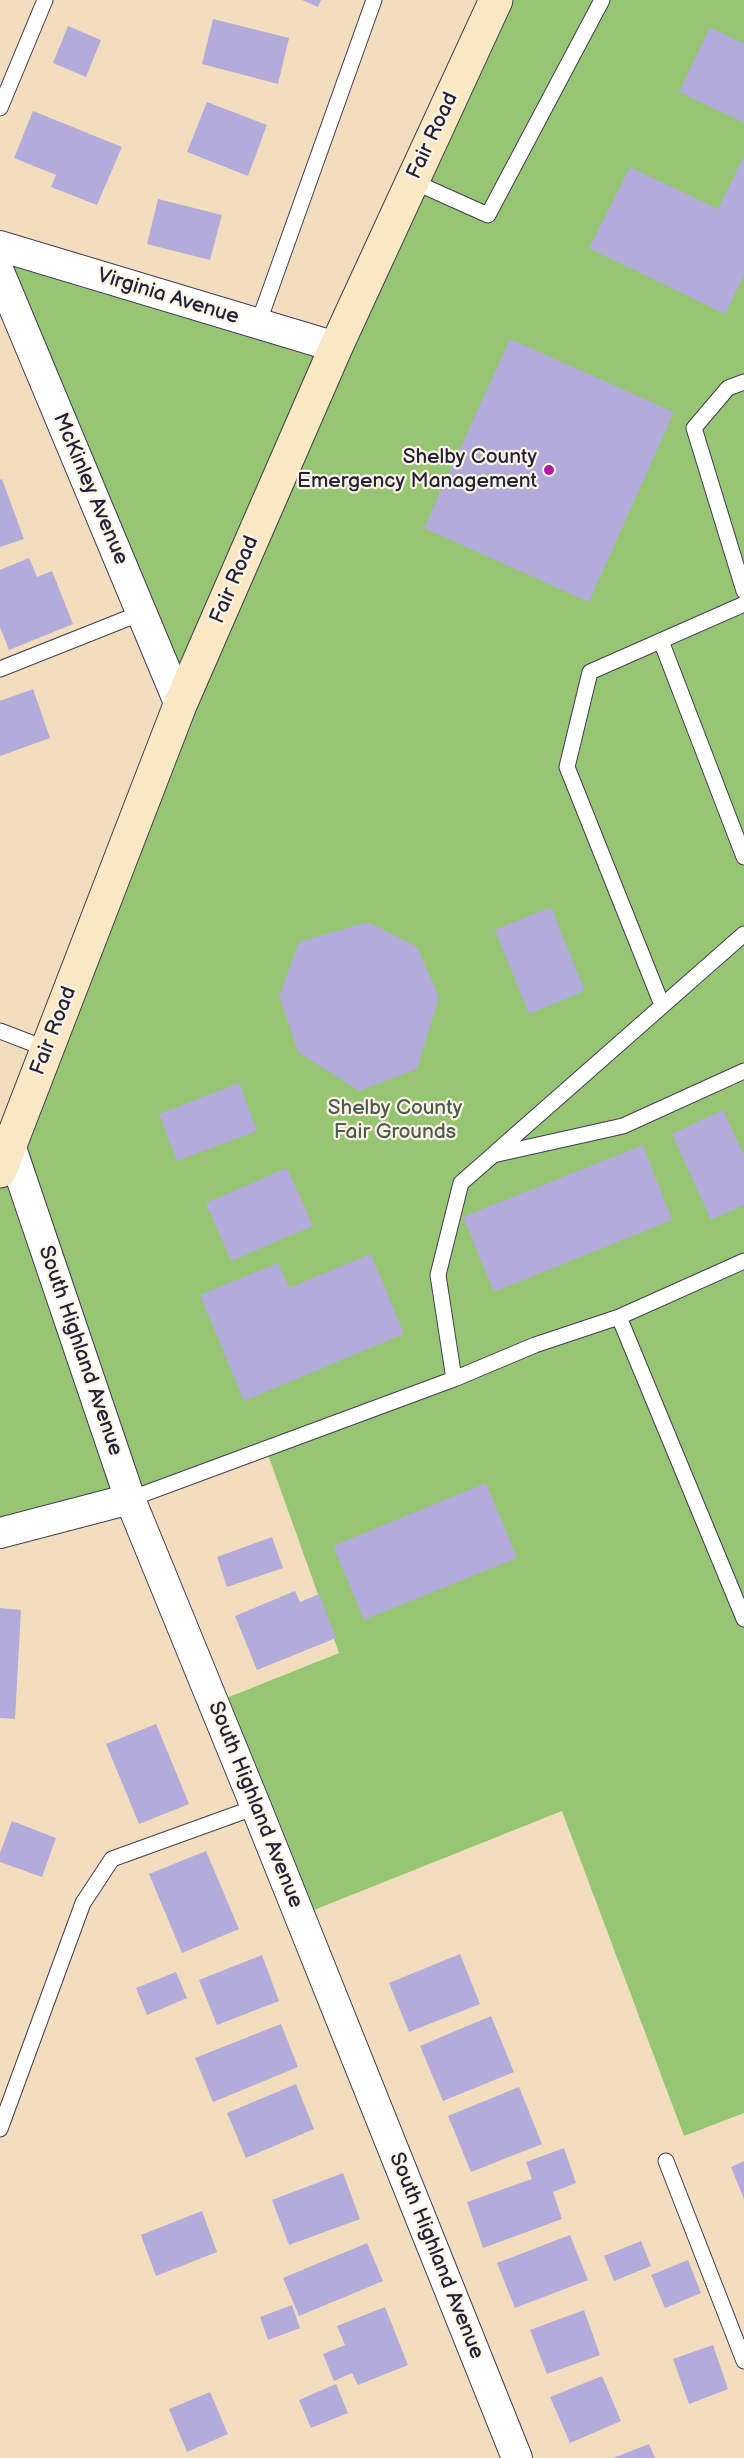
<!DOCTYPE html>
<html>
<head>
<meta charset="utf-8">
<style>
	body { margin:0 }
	canvas { display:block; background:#f2debf }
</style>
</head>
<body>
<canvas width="744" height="2458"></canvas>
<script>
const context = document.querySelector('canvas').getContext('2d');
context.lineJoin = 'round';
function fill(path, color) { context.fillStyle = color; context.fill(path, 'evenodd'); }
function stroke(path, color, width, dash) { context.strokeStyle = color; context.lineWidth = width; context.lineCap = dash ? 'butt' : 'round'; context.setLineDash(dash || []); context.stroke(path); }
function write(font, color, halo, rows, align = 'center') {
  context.font = font + ' "Balsamiq Sans",sans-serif'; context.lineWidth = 4.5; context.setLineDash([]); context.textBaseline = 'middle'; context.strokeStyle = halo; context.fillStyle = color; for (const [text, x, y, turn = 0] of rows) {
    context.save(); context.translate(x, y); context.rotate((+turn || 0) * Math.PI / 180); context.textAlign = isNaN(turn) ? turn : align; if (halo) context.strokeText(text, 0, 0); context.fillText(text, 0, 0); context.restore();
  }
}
fill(new Path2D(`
	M496,0H744V2113L684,2136L562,1811L299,1916L214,1703L339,1653L266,1449L0,1533V1171L180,705L0,246L336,347Z`), '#96c574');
fill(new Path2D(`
	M302,0H321L318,7Z
	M213,19L289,38L278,84L202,64Z
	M68,26L101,40L86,77L53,63Z
	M710,27L744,44V123L679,92Z
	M207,102L267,125L248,176L187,152Z
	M33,111L122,147L97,205L51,187L56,175L14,158Z
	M744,156V275L725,314L589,248L630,167L718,209Z
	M158,199L222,215L210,260L147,244Z
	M510,339L674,412L589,602L424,528Z
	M2,479L24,539L0,547V480Z
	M29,558L37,577L52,571L73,624L9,650L0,627V570Z
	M33,689L50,738L0,756V701Z
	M551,907L585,991L529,1014L495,930Z
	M368,922L417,947L439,997L417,1069L359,1091L298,1052L279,996L299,942Z
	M239,1083L257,1131L177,1161L159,1114Z
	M723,1110L744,1155V1205L711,1220L672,1134Z
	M643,1145L672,1220L494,1292L463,1217Z
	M287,1168L313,1226L231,1261L206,1203Z
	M371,1254L404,1334L244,1401L200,1295L278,1263L289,1288Z
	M486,1483L517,1558L364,1620L333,1546Z
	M272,1537L283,1568L227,1587L217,1557Z
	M295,1591L300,1602L319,1594L336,1638L257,1670L235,1616Z
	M0,1608L21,1610L15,1719L0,1718Z
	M156,1724L189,1804L139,1824L106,1744Z
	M12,1821L56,1838L42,1877L0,1862V1853Z
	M206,1851L239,1929L182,1953L149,1874Z
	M460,1954L480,2004L409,2032L389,1983Z
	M262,1955L279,2001L217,2025L199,1980Z
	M176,1972L187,1998L147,2015L136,1988Z
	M491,2016L514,2072L443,2101L420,2046Z
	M281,2024L298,2067L213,2102L195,2058Z
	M296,2084L314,2129L246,2158L227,2113Z
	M519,2087L542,2144L471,2172L448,2116Z
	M564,2148L576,2183L553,2192L562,2219L483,2248L467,2202L532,2179L526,2162Z
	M744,2161V2199L731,2167Z
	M343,2173L360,2219L289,2245L272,2200Z
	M202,2211L217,2252L156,2276L141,2235Z
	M570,2235L588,2280L515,2308L497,2263Z
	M641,2241L651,2266L614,2281L604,2256Z
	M367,2243L383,2281L299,2316L283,2278Z
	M688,2260L701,2293L665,2308L651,2275Z
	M292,2305L300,2328L268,2340L260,2317Z
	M385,2307L408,2365L358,2385L352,2373L334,2381L323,2354L345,2345L337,2326Z
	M584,2310L600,2355L547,2374L530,2330Z
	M713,2345L728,2389L689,2404L673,2359Z
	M602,2376L621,2421L570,2443L550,2397Z
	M336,2384L348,2413L311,2428L299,2400Z
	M210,2392L228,2434L187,2452L169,2409Z
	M649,2444L655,2458H613Z`), '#b3acdb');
const lane = new Path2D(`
	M0,108L45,0
	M412,181L488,215L602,0
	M258,324L374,0
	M744,382L728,388L694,428L744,591
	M661,641L744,857
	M0,669L141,613
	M662,1005L567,767L590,672L744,604
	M0,1031L47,1049
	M495,1153L744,934
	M619,1317L744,1619
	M454,1379L438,1275L461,1183L493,1155L623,1126L744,1071
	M130,1499L454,1379L535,1345L619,1317L744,1261
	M0,2129L83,1903L112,1859L256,1807
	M666,2161L744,2361`);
const street = new Path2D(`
	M0,246L336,347
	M0,274L180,705
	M10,1145L130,1499L256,1807L517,2458
	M0,1533L130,1499`);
const secondary = new Path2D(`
	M0,1171L180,705L336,347L496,0`);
stroke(lane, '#413e4f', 17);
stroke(street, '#413e4f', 32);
stroke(secondary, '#413e4f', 35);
stroke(lane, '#fff', 15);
stroke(street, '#fff', 30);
stroke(secondary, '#fae7c3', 33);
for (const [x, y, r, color] of [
	[549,470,6,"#b5179e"]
]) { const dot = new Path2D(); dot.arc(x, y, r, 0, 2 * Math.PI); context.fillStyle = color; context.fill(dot); stroke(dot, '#fcf5e5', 2); }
write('21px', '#22223b', '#fcf5e5', [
	["Fair Road",433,136,-65],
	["Virginia Avenue",168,297,17],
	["McKinley Avenue",90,489,67],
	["Fair Road",235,580,-67],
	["Fair Road",54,1031,-69],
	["South Highland Avenue",80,1351,71],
	["South Highland Avenue",255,1805,68],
	["South Highland Avenue",436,2256,68]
]);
write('21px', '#22223b', '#fcf5e5', [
	["Shelby County",537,458],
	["Emergency Management",537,482]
], 'right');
write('21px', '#4b5b4f', '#fcf5e5', [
	["Shelby County",395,1109],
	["Fair Grounds",395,1133]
]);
</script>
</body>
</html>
